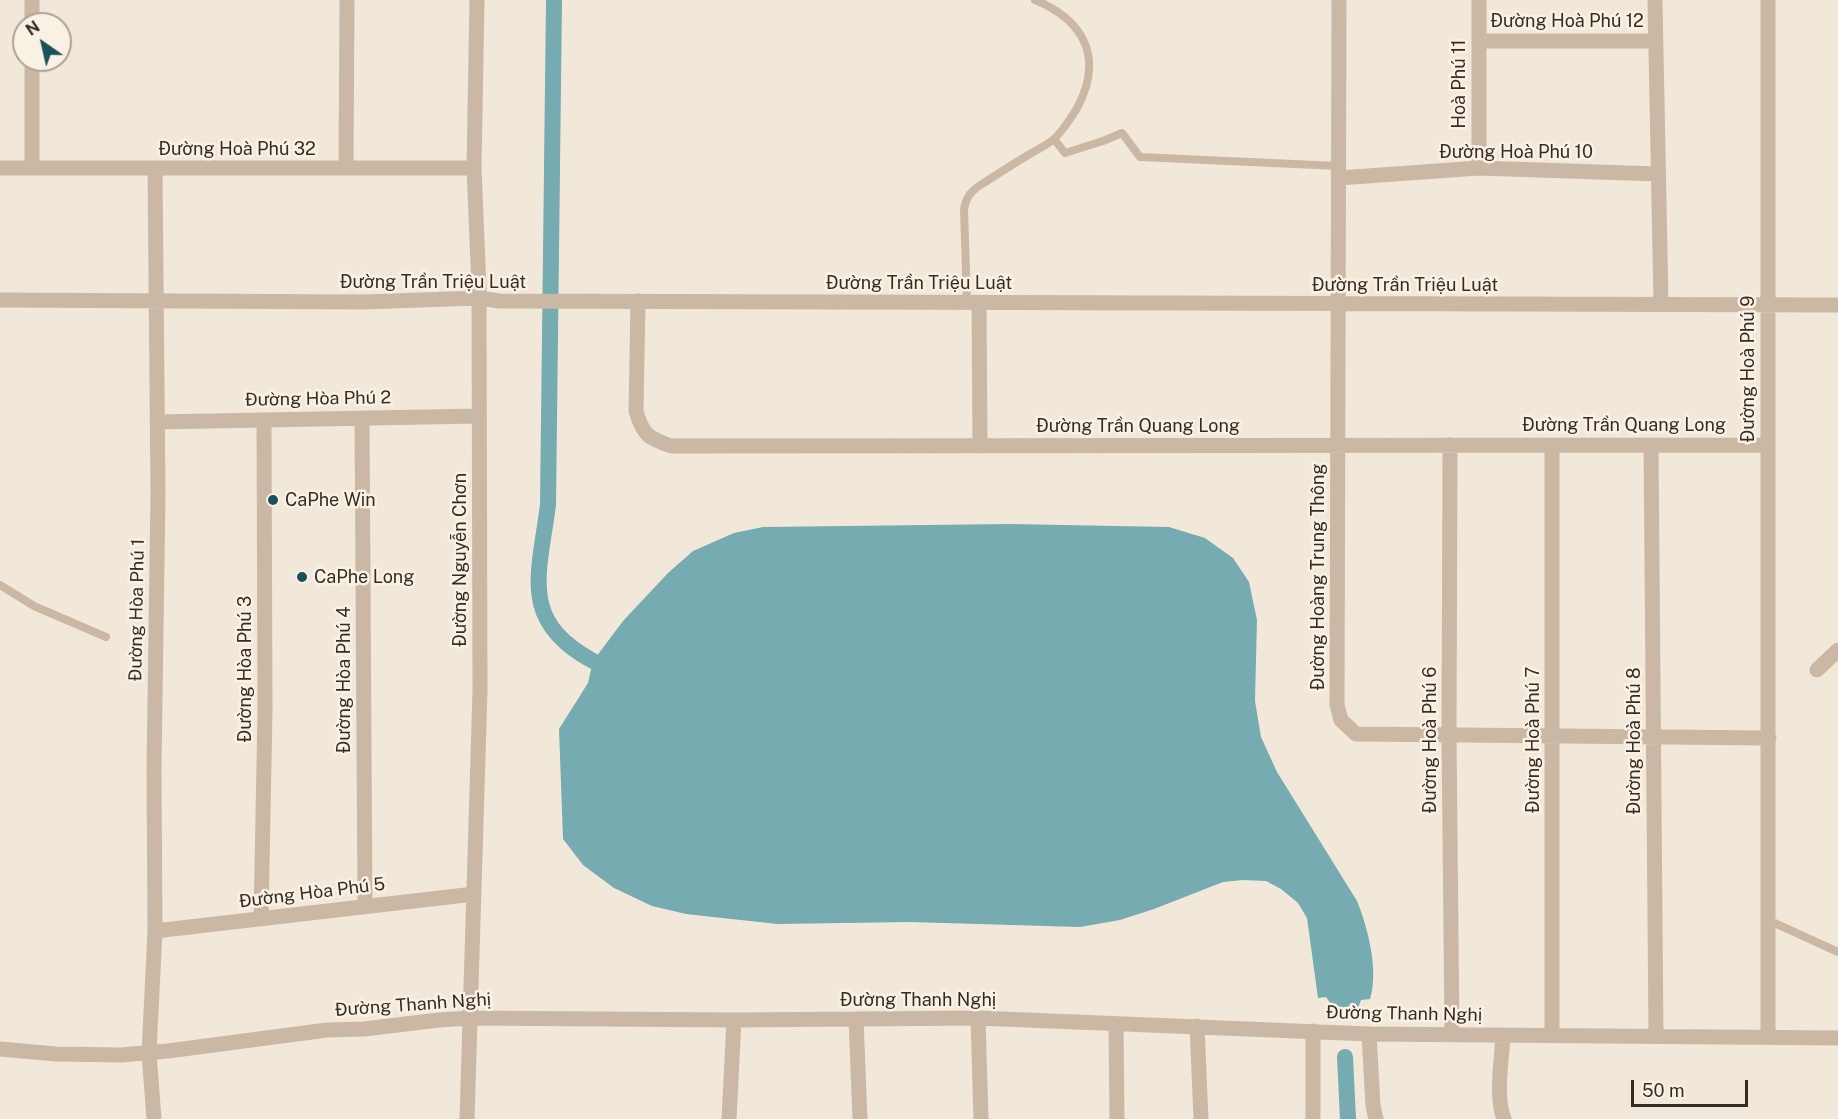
<!DOCTYPE html>
<html>
<head>
<meta charset="utf-8">
<style>
	body { margin:0 }
	#map { position:relative; width:1838px; height:1119px; overflow:hidden; background:#f2e8d9; font-family:"Public Sans",sans-serif }
	canvas { display:block }
	.north { position:absolute; left:12px; top:12px; width:60px; height:60px; box-sizing:border-box; background:#faf1e5; border:2px solid #aca299; border-radius:50%; rotate:326deg; font-size:16px; font-weight:700; line-height:24px; text-align:center; color:#362c26 }
	.north::after { content:''; display:block; margin:auto; width:21px; height:27px; background:#1a5259; clip-path:polygon(50% 0,100% 100%,50% 72%,0 100%) }
	.scale { position:absolute; left:1631px; top:1080px; width:117px; height:27px; box-sizing:border-box; border:3px solid #362c26; border-top:0; padding-left:8px; font-size:18px; line-height:21px; white-space:nowrap; color:#362c26; -webkit-text-stroke:4px #faf1e5; paint-order:stroke }
</style>
</head>
<body>
<div id="map">
<canvas width="1838" height="1119"></canvas>
<div class="north">N</div>
<div class="scale">50 m</div>
</div>
<script>
const context = document.querySelector('canvas').getContext('2d');
context.lineJoin = 'round';
function fill(path, color) { context.fillStyle = color; context.fill(path, 'evenodd'); }
function stroke(path, color, width, dash) { context.strokeStyle = color; context.lineWidth = width; context.lineCap = dash ? 'butt' : 'round'; context.setLineDash(dash || []); context.stroke(path); }
function write(font, color, halo, rows, align = 'center') {
  context.font = font + ' "Public Sans",sans-serif'; context.lineWidth = 5; context.setLineDash([]); context.textBaseline = 'middle'; context.strokeStyle = halo; context.fillStyle = color; for (const [text, x, y, turn = 0] of rows) {
    context.save(); context.translate(x, y); context.rotate((+turn || 0) * Math.PI / 180); context.textAlign = isNaN(turn) ? turn : align; if (halo) context.strokeText(text, 0, 0); context.fillText(text, 0, 0); context.restore();
  }
}
fill(new Path2D(`
	M1010,524L1169,527L1205,538L1233,558L1249,582L1257,620L1255,701L1261,737L1277,772L1357,901C1368,928 1379,971 1370,999L1361,1000L1358,1008L1333,1007L1326,997L1318,998L1307,918L1298,903L1281,889L1266,881L1243,880L1223,882L1154,909L1120,920L1080,927L910,922L777,924L686,914L652,906L614,888L583,865L563,839L559,729L588,683L593,661L623,621L668,573L693,551L734,533L763,527Z`), '#76abb1');
stroke(new Path2D(`
	M554,0L548,505C539,575 519,621 593,661
	M1345,1057L1348,1119`), '#76abb1', 16);
stroke(new Path2D(`
	M1054,139L1065,153L1103,141L1122,133L1140,157L1338,166
	M967,303L964,209C966,198 970,192 979,186C996,175 1013,164 1030,154C1038,149 1047,145 1054,139C1062,132 1070,119 1076,110C1104,60 1086,21 1035,0
	M0,585L34,606L106,637
	M1768,920L1838,952`), '#cbb8a4', 8);
stroke(new Path2D(`
	M32,0V24
	M1339,0L1337,705L1341,720L1356,734L1769,738
	M1479,0V168
	M1655,0L1661,304
	M1479,41H1655
	M32,60V168
	M0,168H474
	M346,168L347,0
	M1339,178L1479,168L1658,174
	M0,300L363,302L479,298L499,301L1838,305
	M638,301L636,411C643,435 648,438 671,446L1768,445
	M979,303L980,446
	M362,418L365,906
	M157,422L479,416
	M1450,445L1449,736L1452,1034
	M1651,445L1656,1036
	M1817,670L1838,650
	M261,919L265,711L264,420
	M155,931L474,894
	M978,1018L981,1119
	M856,1019L860,1119
	M1116,1024L1117,1119
	M1197,1026L1201,1119
	M1369,1034L1373,1106L1376,1119
	M1503,1035C1502,1058 1495,1097 1504,1119
	M1552,1035V445
	M1768,1037V0
	M0,1049L56,1054L121,1055L168,1051L327,1030L364,1029L439,1020L470,1018L734,1020L978,1018L1369,1034L1838,1038
	M154,1119L149,1053L155,931L154,768L158,494L155,168
	M467,1119L480,691L479,288L474,168L477,0
	M729,1119L734,1020
	M1313,1119V1031`), '#cbb8a4', 15);
for (const [x, y, r, color] of [
	[273,500,6,"#1a5259"],
	[302,577,6,"#1a5259"]
]) { const dot = new Path2D(); dot.arc(x, y, r, 0, 2 * Math.PI); context.fillStyle = color; context.fill(dot); stroke(dot, '#faf1e5', 2); }
write('18px', '#362c26', '#faf1e5', [
	["Đường Hoà Phú 12",1567,21],
	["Hoà Phú 11",1459,84,-90],
	["Đường Hoà Phú 32",237,149],
	["Đường Hoà Phú 10",1516,152],
	["Đường Trần Triệu Luật",433,282],
	["Đường Trần Triệu Luật",919,283],
	["Đường Trần Triệu Luật",1405,285],
	["Đường Hoà Phú 9",1748,369,-90],
	["Đường Hòa Phú 2",318,399,-1],
	["Đường Trần Quang Long",1624,425],
	["Đường Trần Quang Long",1138,426],
	["Đường Nguyễn Chơn",460,560,-90],
	["Đường Hoàng Trung Thông",1318,577,-90],
	["Đường Hòa Phú 1",137,610,-89],
	["Đường Hòa Phú 3",245,669,-90],
	["Đường Hòa Phú 4",344,680,-90],
	["Đường Hoà Phú 6",1430,740,-90],
	["Đường Hoà Phú 7",1533,740,-90],
	["Đường Hoà Phú 8",1634,741,-90],
	["Đường Hòa Phú 5",312,893,-7],
	["Đường Thanh Nghị",918,1000],
	["Đường Thanh Nghị",413,1005,-4],
	["Đường Thanh Nghị",1404,1014,1]
]);
write('18px', '#362c26', '#faf1e5', [
	["CaPhe Win",285,500],
	["CaPhe Long",314,577]
], 'left');
</script>
</body>
</html>
